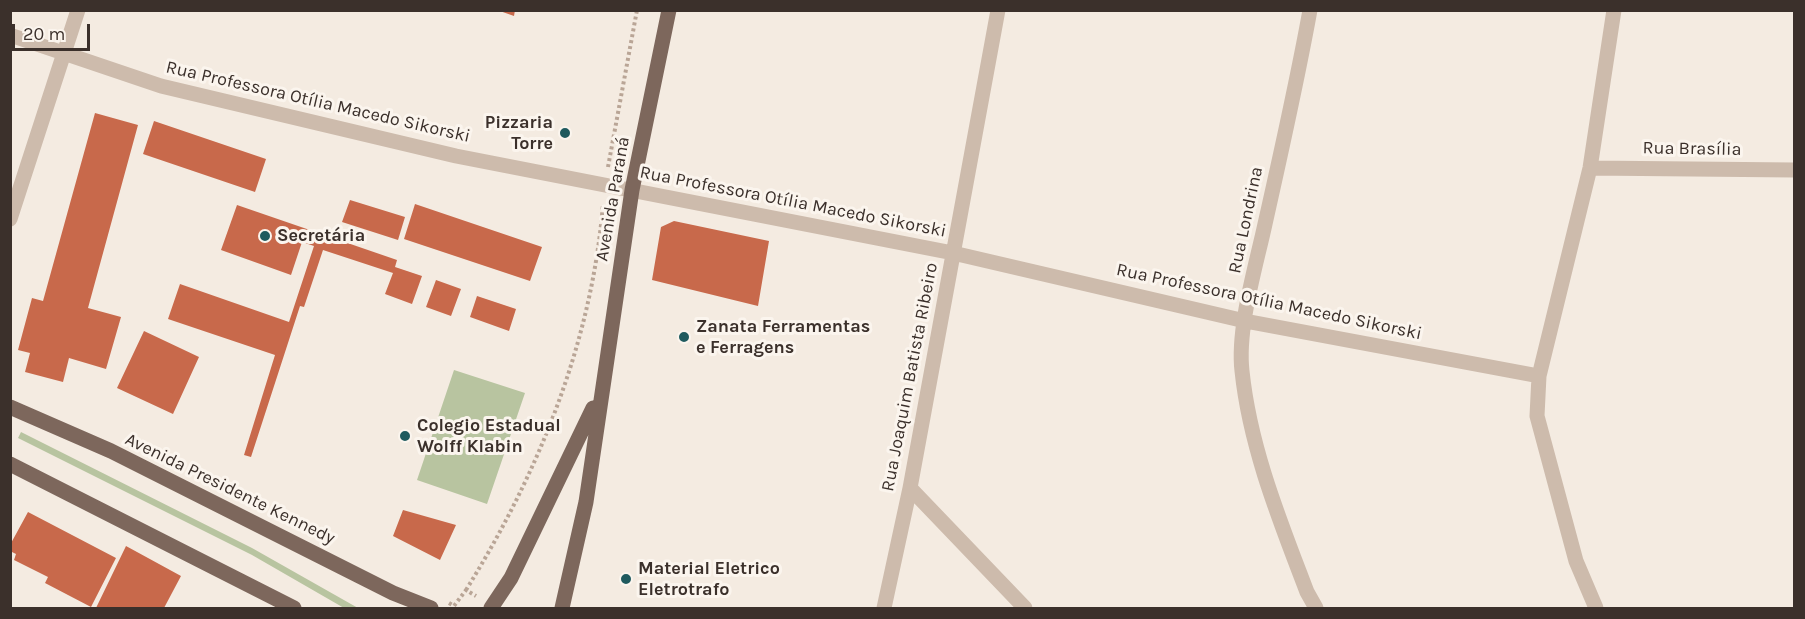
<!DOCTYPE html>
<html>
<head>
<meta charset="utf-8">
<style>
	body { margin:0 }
	#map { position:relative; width:1805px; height:619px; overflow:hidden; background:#f4ebe1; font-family:Karla,sans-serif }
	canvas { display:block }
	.frame { position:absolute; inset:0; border:12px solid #3b302b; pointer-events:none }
	.scale { position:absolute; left:12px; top:24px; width:78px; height:27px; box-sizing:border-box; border:3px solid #3b302b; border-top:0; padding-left:8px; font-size:18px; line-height:21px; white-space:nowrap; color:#3b302b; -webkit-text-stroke:4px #fbf5ee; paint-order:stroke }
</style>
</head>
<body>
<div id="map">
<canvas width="1805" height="619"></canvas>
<div class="frame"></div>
<div class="scale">20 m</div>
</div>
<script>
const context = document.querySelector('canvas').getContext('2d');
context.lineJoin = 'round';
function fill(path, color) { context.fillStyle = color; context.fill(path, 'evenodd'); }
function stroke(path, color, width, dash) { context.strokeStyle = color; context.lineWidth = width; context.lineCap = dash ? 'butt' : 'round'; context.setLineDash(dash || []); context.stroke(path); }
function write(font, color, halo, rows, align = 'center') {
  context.font = font + ' Karla,sans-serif'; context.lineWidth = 6; context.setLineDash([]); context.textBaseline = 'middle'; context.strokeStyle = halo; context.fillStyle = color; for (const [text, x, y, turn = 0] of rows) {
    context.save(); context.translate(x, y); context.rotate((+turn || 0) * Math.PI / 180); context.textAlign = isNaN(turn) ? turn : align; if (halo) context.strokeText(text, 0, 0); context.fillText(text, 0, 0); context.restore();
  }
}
fill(new Path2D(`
	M454,370L525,393L487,504L417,480Z
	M21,432L252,548L358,608H344L252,555L18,438Z`), '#b8c4a0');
fill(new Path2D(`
	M497,10H515L514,16Z
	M95,113L138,125L88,308L121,317L106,369L69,358L63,382L25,372L30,353L18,350L32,298L43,301Z
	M154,121L266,159L255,192L143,154Z
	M350,200L405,217L398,240L342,222Z
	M415,204L542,247L530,281L404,239Z
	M237,205L397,260L395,267L422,276L412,304L385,294L393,273L323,250L304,307L300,306L251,457L244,455L275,355L168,319L180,284L289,322L314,246L302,242L291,275L221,250Z
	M674,221L769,241L758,306L652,280L661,227Z
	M436,280L461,289L451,316L426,307Z
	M477,296L516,309L509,331L470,317Z
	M144,331L199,357L173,414L117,388Z
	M403,510L456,525L440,560L393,536Z
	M28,512L116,558L91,607L45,583L48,577L14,560L16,554L10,551V545Z
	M126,546L181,576L164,608H96Z`), '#c8694b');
stroke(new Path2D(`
	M608,167L637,10
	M466,590C538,474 592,342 603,204
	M449,603L454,606L466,590L476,596`), '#b9a596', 4, [3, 3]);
stroke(new Path2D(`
	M1310,10C1297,82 1281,153 1265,224C1256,266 1237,328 1242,371C1250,448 1280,521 1307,592L1316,608
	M10,35L161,86L456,156L953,253L1245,321L1539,376
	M1590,168L1794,170
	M10,219L78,10
	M910,488L1025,608
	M884,608L910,488L998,10
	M1596,608L1576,561L1537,416L1539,376L1590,168L1614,10`), '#cdbbac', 15);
stroke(new Path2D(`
	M10,407L111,451L393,593L431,608
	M10,464L294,608
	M491,608L511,578L593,408
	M562,608L586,502L632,190L669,10`), '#7d675c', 15);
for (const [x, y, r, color] of [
	[565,133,6,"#1f5a5e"],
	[265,236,6,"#1f5a5e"],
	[684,337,6,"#1f5a5e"],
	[405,436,6,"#1f5a5e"],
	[626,579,6,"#1f5a5e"]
]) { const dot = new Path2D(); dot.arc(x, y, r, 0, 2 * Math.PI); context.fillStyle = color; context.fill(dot); stroke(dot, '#fbf5ee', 2); }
write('18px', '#3b302b', '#fbf5ee', [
	["Rua Professora Otília Macedo Sikorski",318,102,13],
	["Rua Brasília",1692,149,1],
	["Avenida Paraná",613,199,-80],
	["Rua Professora Otília Macedo Sikorski",793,202,11],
	["Rua Londrina",1246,220,-78],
	["Rua Professora Otília Macedo Sikorski",1269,302,12],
	["Rua Joaquim Batista Ribeiro",910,377,-79],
	["Avenida Presidente Kennedy",230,489,26]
]);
write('bold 18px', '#3b302b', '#fbf5ee', [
	["Pizzaria",553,123,"right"],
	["Torre",553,144,"right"],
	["Secretária",277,236],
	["Zanata Ferramentas",696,327],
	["e Ferragens",696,348],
	["Colegio Estadual",417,426],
	["Wolff Klabin",417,447],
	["Material Eletrico",638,569],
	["Eletrotrafo",638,590]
], 'left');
</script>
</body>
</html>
